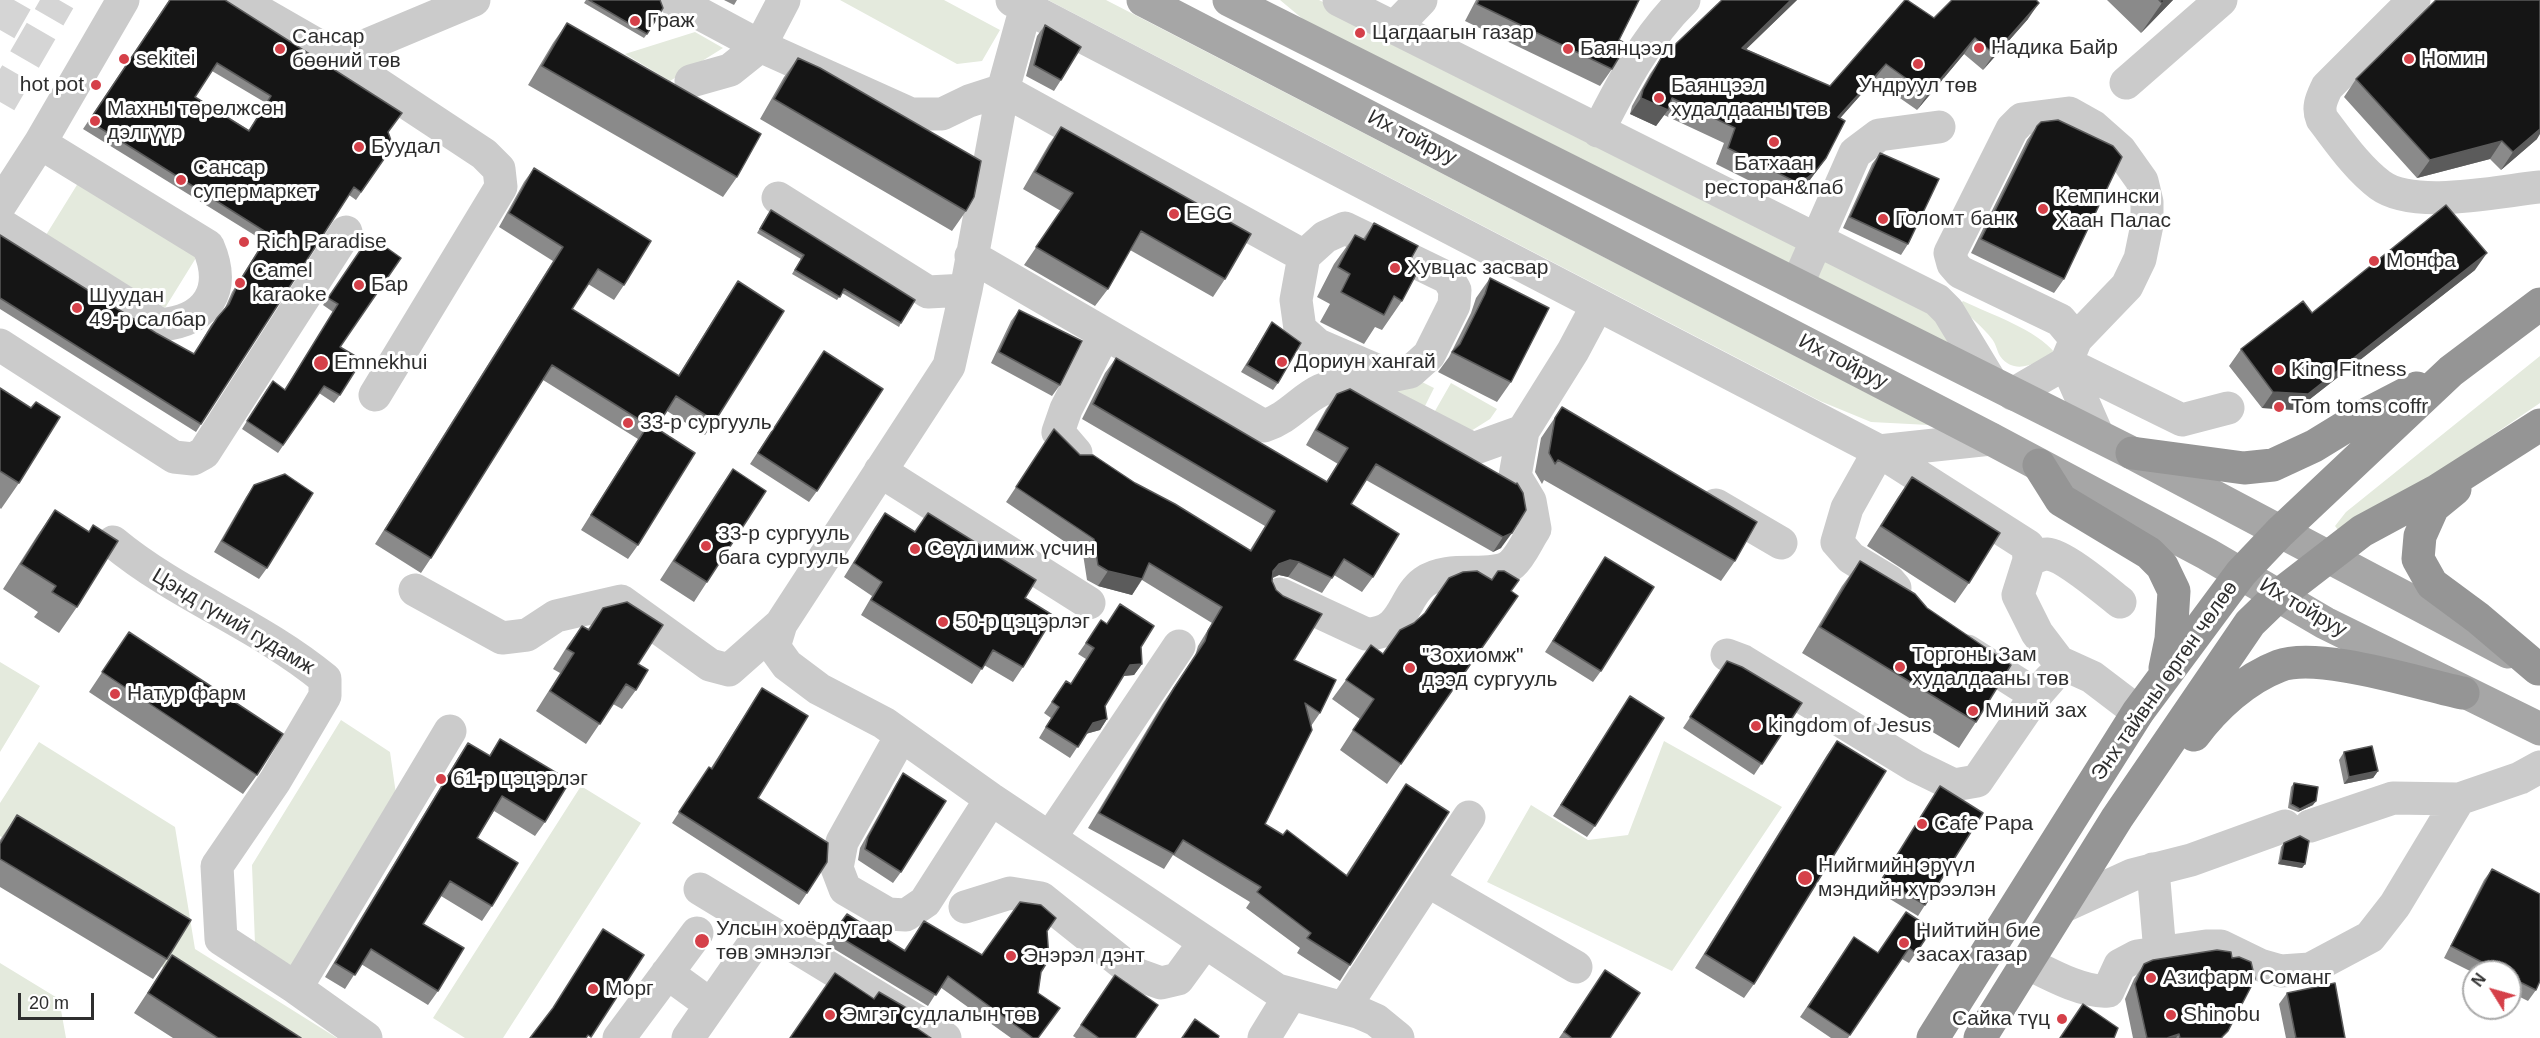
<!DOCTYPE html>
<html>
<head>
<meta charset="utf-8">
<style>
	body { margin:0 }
	#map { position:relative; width:2540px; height:1038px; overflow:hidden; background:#fff; font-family:Arial,sans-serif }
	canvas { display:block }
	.north { position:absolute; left:2462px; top:960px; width:60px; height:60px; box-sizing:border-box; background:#fff; border:2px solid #ababab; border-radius:50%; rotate:307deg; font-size:16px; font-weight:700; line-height:24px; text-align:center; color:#2e2e2e }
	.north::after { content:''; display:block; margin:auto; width:21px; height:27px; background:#d54049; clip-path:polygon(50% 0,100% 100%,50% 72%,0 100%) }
	.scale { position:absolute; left:18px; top:993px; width:76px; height:27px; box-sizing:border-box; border:3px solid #2e2e2e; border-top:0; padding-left:8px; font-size:18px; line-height:21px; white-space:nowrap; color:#2e2e2e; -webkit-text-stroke:4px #fff; paint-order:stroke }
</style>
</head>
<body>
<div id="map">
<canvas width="2540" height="1038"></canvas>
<div class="north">N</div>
<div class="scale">20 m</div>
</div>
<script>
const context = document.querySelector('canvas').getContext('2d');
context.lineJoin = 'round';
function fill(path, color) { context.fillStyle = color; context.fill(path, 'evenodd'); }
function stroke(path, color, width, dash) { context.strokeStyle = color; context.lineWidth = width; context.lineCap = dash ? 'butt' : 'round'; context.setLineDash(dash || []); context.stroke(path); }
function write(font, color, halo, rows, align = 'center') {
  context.font = font + ' Arial,sans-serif'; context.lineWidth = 6; context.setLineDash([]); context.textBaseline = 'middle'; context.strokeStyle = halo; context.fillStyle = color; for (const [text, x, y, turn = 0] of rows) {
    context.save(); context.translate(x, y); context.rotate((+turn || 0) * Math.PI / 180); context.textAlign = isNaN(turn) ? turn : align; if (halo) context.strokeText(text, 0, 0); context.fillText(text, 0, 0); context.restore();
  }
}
fill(new Path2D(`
	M840,0H944L1000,30L982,61L957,64Z
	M1048,0H1106L1929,425L1871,422L1820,401Z
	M1280,0H1319L1931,311L1964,353L1310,25Z
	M695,32L723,48L670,81L625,54Z
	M80,180L199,253L165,308L46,235Z
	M1963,301C1990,314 2037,330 2055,353C2038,362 2015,377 2000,356C1997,351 1996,344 1992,339C1982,326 1970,317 1958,306Z
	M2540,356V403L2440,471L2338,530L2335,526L2346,512Z
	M1414,378L1434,388L1423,410L1386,386Z
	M1451,383L1497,409L1490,419L1471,431L1431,418Z
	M0,662L40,686L0,752Z
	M341,720L390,752L397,801L294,967L255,944L252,865Z
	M1664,741L1782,807L1672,971L1487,882L1531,805L1588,840L1628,835Z
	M39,742L175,827L195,949L337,1038H239L176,999L145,927L0,836V803Z
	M581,786L641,823L503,1038H465L433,1018Z
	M0,963L59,999L66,1038H0Z`), '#e4eadd');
stroke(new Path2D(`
	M0,30L17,0
	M0,102L59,0`), '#d5d5d5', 33, [33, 16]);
stroke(new Path2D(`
	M239,0L328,51L350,52L474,0
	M674,0L760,46L784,0
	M1012,0L1879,451L1991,439
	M1339,0L1937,300L1948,311L1991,382
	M2414,0L2327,87C2322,98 2317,107 2322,119C2339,141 2357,168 2380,185C2414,210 2499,191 2540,187
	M1026,7L1003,90L966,290L949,366L781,624L774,647L787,665L819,689L884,723L991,799L1277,990L1358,1012L1376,1020L1398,1038
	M1394,28L1421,0
	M328,51L484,154L499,169L501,187L375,395
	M691,81L730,70L760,46L911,114H942L969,101L1003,90L1304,256
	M2126,83L2221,0
	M1598,131C1622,84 1646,37 1684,0
	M778,198L928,292L966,290
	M0,205L40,143L123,0
	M0,224L161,325C208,320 227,290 208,246L40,143
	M1345,228L1448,278L1455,290L1454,305L1429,355L1410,372L1390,376L1318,345L1300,329L1296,300L1304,256L1325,237Z
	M971,256L1264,426C1299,415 1310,381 1351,386L1473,449L1523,431
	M1797,285L1855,153L1879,135L1939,127
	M0,345L174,457L193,459L204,453L346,232
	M2066,363L2182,420L2228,408
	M2066,363L2098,436
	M2013,394L2066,363L2076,339L2127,286L2140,259L2147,225V202L2142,181L2120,150L2094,127L2069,113L2022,119L2012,129L1950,253L1953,264L1960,272L2060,320L2076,339
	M1076,453L1058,432L1066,409L1104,334
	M880,471L1089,603
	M1716,505L1781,543
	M113,542C178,596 260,625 325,679V696L275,781L217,866L221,939L296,988L366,1038
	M2029,560C2034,558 2042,554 2047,554C2064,555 2106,591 2120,602
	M1895,588L1889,581L1851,558L1837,542L1847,508L1879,451L2028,546L2029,560L2018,595L2037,633L2059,662L2092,677L2138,712
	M415,590L502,638L527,635L556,616L621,601L710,665L729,670L781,624
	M1280,594L1366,634C1405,634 1402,598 1424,582C1450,563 1494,581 1512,564C1522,555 1528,539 1535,529L1530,501L1515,476L1523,431L1573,351L1597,306
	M1967,651L2036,695
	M1727,655L1743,661L1915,766L1954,785L1977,781L2036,695L2050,679
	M901,736L842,842L837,868L845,889L888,914L906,915L925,902L991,799
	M2310,826L2393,798L2459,799L2520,778L2540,767
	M1050,838L1179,646
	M2153,869L2160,953
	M1428,881L1576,967
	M700,889L945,1038
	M965,907L1010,893L1041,898L1136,974L1161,983L1178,979L1205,942
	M2062,907L2132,875L2191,860L2285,826
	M2027,963C2049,974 2083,993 2108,991L2120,965L2137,956L2206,946H2221L2260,965L2281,971L2310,969L2370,937L2395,905L2459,799
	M667,973L711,1005
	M296,988L450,731
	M1344,1008L1469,817
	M619,1038L697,933
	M688,1038L764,929
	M1264,1038L1291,994`), '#cbcbcb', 33);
stroke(new Path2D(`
	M1143,0L1991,439L2207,554L2325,623L2540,729
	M1229,0L2132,453L2508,652`), '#a6a6a6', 33);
stroke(new Path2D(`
	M2132,453L2244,468L2273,465L2314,446L2363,416L2417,388
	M2039,465L2061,500L2149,553L2162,566L2174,591L2171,639L2165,668
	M2455,489L2433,507L2420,536L2418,559L2432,584L2478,618L2538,669
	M2194,735C2215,707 2245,679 2279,666C2318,651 2420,684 2463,693
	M1933,1038L2138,712L2241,573L2280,532L2451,371L2540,304
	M1980,1038L2117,818L2250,623L2279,595L2362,531L2438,490L2540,425`), '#959595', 33);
fill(new Path2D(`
	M169,0L388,132L393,146L356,200L349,195L196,432L0,309V235L156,333L194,354L211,325L225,308L232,292L264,241L83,129ZM212,71L266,103L249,130L195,97Z
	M586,0H660L647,34L644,38L584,3Z
	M724,0H737L734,5Z
	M1476,0H1639L1619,40L1612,69L1600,86L1465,21Z
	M1722,0H1797L1746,49L1830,86L1934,18L2028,19L1983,70L1964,54L1917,110L1874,80L1840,118L1826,158L1804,188L1796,194L1782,197L1716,164L1724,143L1664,115L1656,126L1630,114L1632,106L1650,74L1661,58Z
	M2107,0H2173L2141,33Z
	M567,23L737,177L723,197L528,85L553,43Z
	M1045,25L1061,80L1054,91L1026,76L1037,36Z
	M798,58L966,211L952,231L760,119L784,77Z
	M2356,79L2537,139L2501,170L2490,159L2417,178L2344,97Z
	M2037,126L2064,279L2054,293L1971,253L2027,140Z
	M1061,127L1225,279L1213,297L1130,250L1108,289L1095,306L1024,265L1061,211L1023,189L1049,144Z
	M1880,153L1908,244L1901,255L1843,228L1872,164Z
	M534,168L624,285L614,300L588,284L572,309L678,376L728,296L738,281L715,421L705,435L667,411L656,428L638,545L628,559L581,530L638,439L543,380L431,558L421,573L375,544L553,261L499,227L524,182Z
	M768,214L901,323L899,327L842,293L837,300L792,274L801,259L757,233Z
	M1374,223L1408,264L1402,301L1382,330L1375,327L1364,344L1320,322L1330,304L1317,297L1334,264L1355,235L1363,239Z
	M370,236L340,347V395L334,403L319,393L278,453L242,429L267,389H285L333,312L323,305Z
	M2475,270L2296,410L2262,408L2229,366L2241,349L2312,313Z
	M1490,278L1511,382L1497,402L1438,372L1449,357L1471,313L1476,298Z
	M1019,310L1060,385L1052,396L991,363L1011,321Z
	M1272,322L1278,383L1273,390L1241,372Z
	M824,351L817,491L809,502L750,464Z
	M1116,358L1326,482L1338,464L1306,445L1326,409L1337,394L1516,484L1501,548L1493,552L1366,480L1351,504L1373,577L1362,592L1334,575L1322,593L1288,577L1279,575L1273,578L1272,581L1294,660L1320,713L1311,726L1265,824L1346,875L1406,784L1350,965L1340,981L1297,953L1300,948L1246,908L1250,902L1173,855L1164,869L1088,828L1163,703L1195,656L1198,646L1212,623L1142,580L1132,595L1098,586L1087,580L1083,554L1006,502L1044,445L1080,455L1135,483L1250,550L1265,526L1082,419L1105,373Z
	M0,388L19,483L1,509L0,508Z
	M1562,407L1735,561L1721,581L1544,480L1542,484L1535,472L1541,438Z
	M733,469L707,582L694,602L660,580L719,489Z
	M1912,477L1969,583L1955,603L1867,546L1898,497Z
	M254,485L267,568L259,579L214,552L246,497Z
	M55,510L77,607L59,633L34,617L38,612L3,589L37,536Z
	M885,513L1025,598L1023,667L1013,682L984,665L972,684L861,615L872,596L844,577L875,527Z
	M1605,557L1601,671L1593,682L1545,652Z
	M1860,561L1976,722L1959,748L1802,653L1842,586Z
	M1511,592L1518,596L1387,784L1340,750L1360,719L1332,699L1346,680L1383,654L1424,614Z
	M1120,604L1141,647L1142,664L1134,675L1123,676L1105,706L1107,719L1100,730L1086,734L1070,758L1039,738L1051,718L1044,713L1066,681L1071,684L1086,659L1078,654L1094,631L1107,624Z
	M603,608L638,664L636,690L622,709L613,704L586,744L536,711L560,673L553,669L568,645L582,626L588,629Z
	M129,632L257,775L243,794L89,692Z
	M1720,672L1802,703L1754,775L1683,728Z
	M762,688L758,798L807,893L799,905L672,823L709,767L711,768Z
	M1630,696L1595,826L1587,837L1553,816Z
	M500,739L545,822L535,836L494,811L477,838L492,906L482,921L441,896L423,924L438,991L428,1005L361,964L345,989L325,977L458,758L468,743L489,756Z
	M1837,741L1754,984L1744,998L1695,968L1827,755Z
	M2344,752L2378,771L2373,778L2344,784L2339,760Z
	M903,773L901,872L893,883L858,860L860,848L896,784Z
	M2294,783L2313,805L2298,812L2288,808L2291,787Z
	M1940,786L1925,905L1918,916L1875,890Z
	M17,815L167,959L153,979L0,887V840Z
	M2284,843L2305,864L2302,868L2278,864L2281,847Z
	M2492,869L2536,990L2528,1001L2510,992V972H2474V973L2444,958L2484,880Z
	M847,914L904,950L924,921L982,955L1047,931L1038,993L1039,1038H1011L940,987L928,1006L826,944Z
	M1932,929L1909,963L1902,959L1848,1038H1831L1800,1017L1854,937L1878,953Z
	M172,955L301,1038H173L134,1013Z
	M2144,964L2223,1038H2133L2125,999L2134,979Z
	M1115,975L1135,1038H1076L1073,1036Z
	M1598,981L1610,1038H1559Z
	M2287,993L2345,1038H2286L2279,1004Z`), '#8a8a8a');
fill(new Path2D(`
	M1791,0H1797L1731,64L1742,48Z
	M2165,0H2173L2141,33L2162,3Z
	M2039,3L2028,19L1983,70L1994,54Z
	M1975,38L1964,54L1917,110L1928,94Z
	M1886,64L1874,80L1827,133L1838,117Z
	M1641,98L1668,110L1656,126L1630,114Z
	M2540,129V134L2537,139L2501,170L2513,152Z
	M2502,141L2490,159L2417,178L2430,160Z
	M1826,158L1804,188L1796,194L1782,197L1794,181Z
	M2487,253L2475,270L2296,410L2262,408L2273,392Z
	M1512,533L1501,548L1493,552L1503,537Z
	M1290,560L1299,562L1288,577L1279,575L1269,579L1263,587L1279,564Z
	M1108,571L1142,579L1132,595L1098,586Z
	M1142,664L1134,675L1123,676L1130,665Z
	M1107,719L1100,730L1085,734L1093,723Z
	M2378,771L2373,778L2344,784L2349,777Z
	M2316,801L2313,805L2298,812L2300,809Z
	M2281,860L2305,864L2302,868L2278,864Z
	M2179,1034L2176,1038H2167Z`), '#5b5b5b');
const building = new Path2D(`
	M170,0H225L402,113L388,132L393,146L361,192L354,187L201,424L0,298V235L156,333L194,354L217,318L229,304L238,284L269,234L89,121ZM217,63L271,96L249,131L195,97Z
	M589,0H660L663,8L647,34Z
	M1479,0H1639L1619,40L1627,44L1612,69L1477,4Z
	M1722,0H1791L1742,48L1830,86L1905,0H1907L1934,18L1952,0H2036L2039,3L1994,54L1975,38L1928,94L1886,64L1838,117L1845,121L1826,158L1815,172L1807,178L1794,181L1728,148L1735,128L1672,98L1668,110L1641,98L1643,90L1661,58Z
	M2159,0H2165L2162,3Z
	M2436,0H2540V129L2513,152L2502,141L2430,160L2356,79Z
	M567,23L761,134L737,177L542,66Z
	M1045,25L1081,47L1061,80L1034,65Z
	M798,58L820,68L981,161L974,197L966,211L774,99Z
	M2058,120L2113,146L2122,157L2064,279L1981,239L2037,126L2041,122Z
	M1061,127L1251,234L1225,279L1141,231L1108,289L1036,247L1073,193L1035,172Z
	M1880,153L1939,179L1908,244L1850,217Z
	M534,168L651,241L624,285L598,269L572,309L679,376L738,281L784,311L715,421L676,396L656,428L695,453L638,545L591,515L648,425L552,365L431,558L385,530L563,247L509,213Z
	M2446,205L2487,253L2308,394L2273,392L2241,349L2303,301L2312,313Z
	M771,210L915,300L901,323L844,289L840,297L795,270L804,255L760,229Z
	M1374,223L1418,246L1408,264L1419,269L1402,301L1394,296L1384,315L1341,292L1350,274L1338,267L1355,235L1365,240Z
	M370,236L401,258L340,347L362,360L340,395L324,386L283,445L247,421L273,381L285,390L338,304L328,298Z
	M1490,278L1549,308L1511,382L1452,352L1460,344L1485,294Z
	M1019,310L1082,341L1060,385L999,352Z
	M1272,322L1301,343L1278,383L1247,365Z
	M824,351L883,389L817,491L758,453Z
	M1116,358L1327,482L1348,448L1316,430L1337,394L1350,389L1516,484L1517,483L1523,493L1526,510L1512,533L1503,537L1376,464L1351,504L1399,534L1373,577L1344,559L1332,578L1299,562L1290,560L1279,564L1273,571L1272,581L1276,590L1283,596L1322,614L1294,660L1336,680L1320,713L1305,703L1312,730L1265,824L1283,835L1287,830L1347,876L1406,784L1449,812L1350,965L1307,938L1311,933L1257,892L1261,887L1183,840L1174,854L1099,813L1174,688L1205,641L1208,631L1222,607L1149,563L1142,579L1108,571L1098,565L1094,539L1016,487L1054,429L1080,455H1093L1135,483L1175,504L1251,551L1275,511L1093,404Z
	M0,388L31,408L36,402L60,417L19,483L0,471Z
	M1562,407L1757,522L1735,561L1558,460L1555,464L1549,453L1555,418Z
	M733,469L766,491L707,582L674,561Z
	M285,474L313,493L267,568L222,541L254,485Z
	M1912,477L2000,533L1969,583L1881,526Z
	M55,510L89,532L93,525L118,541L77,607L52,592L56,586L21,564Z
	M885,513L915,532L928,513L1036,580L1025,598L1054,616L1023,667L993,650L982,669L871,600L882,582L854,563Z
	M1605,557L1654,587L1601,671L1553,641Z
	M1860,561L1915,594L1927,608L2011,665L1976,722L1820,627Z
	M1477,571L1492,580L1498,571H1504L1519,580L1511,591L1518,596L1401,764L1353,730L1374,699L1346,680L1371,645L1383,654L1400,630L1414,623L1425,613L1449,578L1463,572Z
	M627,602L663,625L638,664L648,670L636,690L626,684L600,724L550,691L574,653L567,649L582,626L589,630L603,608Z
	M1120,604L1154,626L1141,647L1142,664L1130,665L1105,706L1107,719L1093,723L1078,747L1046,727L1059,707L1052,702L1066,681L1071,684L1094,648L1086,643L1101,620L1107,624Z
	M129,632L283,734L257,775L102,672Z
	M1727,661L1742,667L1802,703L1762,764L1690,717Z
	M762,688L808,716L758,798L828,843L827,862L807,893L679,812L709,767L712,769Z
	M1630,696L1664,718L1595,826L1561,805Z
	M500,739L570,781L545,822L502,796L477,838L518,863L492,906L450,881L423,924L464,948L438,991L371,949L355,975L335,963L468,743L490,756Z
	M1837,741L1886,771L1754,984L1705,954Z
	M2372,746L2378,771L2349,777L2344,752Z
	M903,773L946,801L901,872L865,849L868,837Z
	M2294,783L2318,787L2316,801L2300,809L2291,804Z
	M1940,786L1983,813L1925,905L1882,879Z
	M17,815L191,920L167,959L0,859V844Z
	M2300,836L2309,841L2305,864L2281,860L2284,843Z
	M2492,869L2540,894V981L2536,990L2510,977V972H2501L2451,946Z
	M1020,902L1041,905L1056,918L1047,931L1049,959L1041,972L1038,993L1060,1008L1038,1038H1033L948,976L936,995L833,933L847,914L905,951L924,921L982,955Z
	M1906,912L1932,929L1916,953L1909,948L1850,1035L1808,1007L1854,937L1878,953Z
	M603,929L644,955L591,1037L588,1035L586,1038H530L553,1008Z
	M2217,950L2231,952L2232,958L2239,957L2251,962L2255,979L2228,1031L2221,1038H2180L2179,1034L2167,1038H2147L2135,984L2144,964L2153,960Z
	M172,955L301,1038H218L148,993Z
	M1605,970L1640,993L1610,1038H1572L1564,1032Z
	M835,973L874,999L879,992L922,1017L915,1027L931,1038H790Z
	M1115,975L1158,1005L1135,1038H1099L1081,1025Z
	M2335,983L2345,1038H2296L2287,993Z
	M2083,1004L2118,1028L2114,1038H2060Z
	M1195,1019L1219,1036L1218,1038H1182Z`);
fill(building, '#151515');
stroke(building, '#5b5b5b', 1.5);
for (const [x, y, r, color] of [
	[635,21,6,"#d54049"],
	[1360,33,6,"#d54049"],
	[1979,48,6,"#d54049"],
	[280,49,6,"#d54049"],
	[1568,49,6,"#d54049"],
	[124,59,6,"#d54049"],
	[2409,59,6,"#d54049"],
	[1918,64,6,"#d54049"],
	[96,85,6,"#d54049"],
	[1659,98,6,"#d54049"],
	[95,121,6,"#d54049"],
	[1774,142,6,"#d54049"],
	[359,147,6,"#d54049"],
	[181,180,6,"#d54049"],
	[2043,209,6,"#d54049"],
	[1174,214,6,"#d54049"],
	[1883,219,6,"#d54049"],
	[244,242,6,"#d54049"],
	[2374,261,6,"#d54049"],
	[1395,268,6,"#d54049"],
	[240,283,6,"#d54049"],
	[359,285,6,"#d54049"],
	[77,308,6,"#d54049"],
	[1282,362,6,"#d54049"],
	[321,363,8,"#d54049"],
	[2279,370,6,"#d54049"],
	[2279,407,6,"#d54049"],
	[628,423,6,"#d54049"],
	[706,546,6,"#d54049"],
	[915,549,6,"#d54049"],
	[943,622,6,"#d54049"],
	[1900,667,6,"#d54049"],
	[1410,668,6,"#d54049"],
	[115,694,6,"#d54049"],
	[1973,711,6,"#d54049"],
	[1756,726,6,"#d54049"],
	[441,779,6,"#d54049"],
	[1922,824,6,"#d54049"],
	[1805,878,8,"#d54049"],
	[702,941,8,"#d54049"],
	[1904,943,6,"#d54049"],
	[1011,956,6,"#d54049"],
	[2151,978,6,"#d54049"],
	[593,989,6,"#d54049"],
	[830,1015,6,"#d54049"],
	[2171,1015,6,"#d54049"],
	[2062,1019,6,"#d54049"]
]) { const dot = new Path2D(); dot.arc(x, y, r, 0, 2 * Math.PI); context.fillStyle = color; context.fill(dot); stroke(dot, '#fff', 2); }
write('21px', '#2e2e2e', '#fff', [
	["Граж",647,21],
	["Цагдаагын газар",1372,33],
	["Сансар",292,37],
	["бөөний төв",292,61],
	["Надика Байр",1991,48],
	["Баянцээл",1580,49],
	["sekitei",136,59],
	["Номин",2421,59],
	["hot pot",84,85,"right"],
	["Баянцээл",1671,86],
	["худалдааны төв",1671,110],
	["Ундруул төв",1918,86,"center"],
	["Махны төрөлжсөн",107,109],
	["дэлгүүр",107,133],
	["Буудал",371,147],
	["Батхаан",1774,164,"center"],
	["ресторан&паб",1774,188,"center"],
	["Сансар",193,168],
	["супермаркет",193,192],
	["Кемпински",2055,197],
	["Хаан Палас",2055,221],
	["EGG",1186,214],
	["Голомт банк",1895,219],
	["Rich Paradise",256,242],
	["Монфа",2386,261],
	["Хувцас засвар",1407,268],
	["Camel",252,271],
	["karaoke",252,295],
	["Бар",371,285],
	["Шуудан",89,296],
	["49-р салбар",89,320],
	["Дориун хангай",1294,362],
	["Emnekhui",334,363],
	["King Fitness",2291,370],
	["Tom toms coffr",2291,407],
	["33-р сургууль",640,423],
	["33-р сургууль",718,534],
	["бага сургууль",718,558],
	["Сөүл имиж үсчин",927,549],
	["50-р цэцэрлэг",955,622],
	["Торгоны Зам",1912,655],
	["худалдааны төв",1912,679],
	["\"Зохиомж\"",1422,656],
	["дээд сургууль",1422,680],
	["Натур фарм",127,694],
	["Миний зах",1985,711],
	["kingdom of Jesus",1768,726],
	["61-р цэцэрлэг",453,779],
	["Cafe Papa",1934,824],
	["Нийгмийн эрүүл",1818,866],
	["мэндийн хүрээлэн",1818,890],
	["Улсын хоёрдугаар",716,929],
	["төв эмнэлэг",716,953],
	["Нийтийн бие",1916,931],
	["засах газар",1916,955],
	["Энэрэл дэнт",1023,956],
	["Азифарм Соманг",2163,978],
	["Морг",605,989],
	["Эмгэг судлалын төв",842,1015],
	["Shinobu",2183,1015],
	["Сайка түц",2050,1019,"right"]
], 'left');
write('21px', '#2e2e2e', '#fff', [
	["Их тойруу",1412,138,27],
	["Их тойруу",1843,362,27],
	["Их тойруу",2303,608,30],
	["Цэнд гүний гудамж",233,622,31],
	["Энх тайвны өргөн чөлөө",2165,681,-55]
]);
</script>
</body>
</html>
